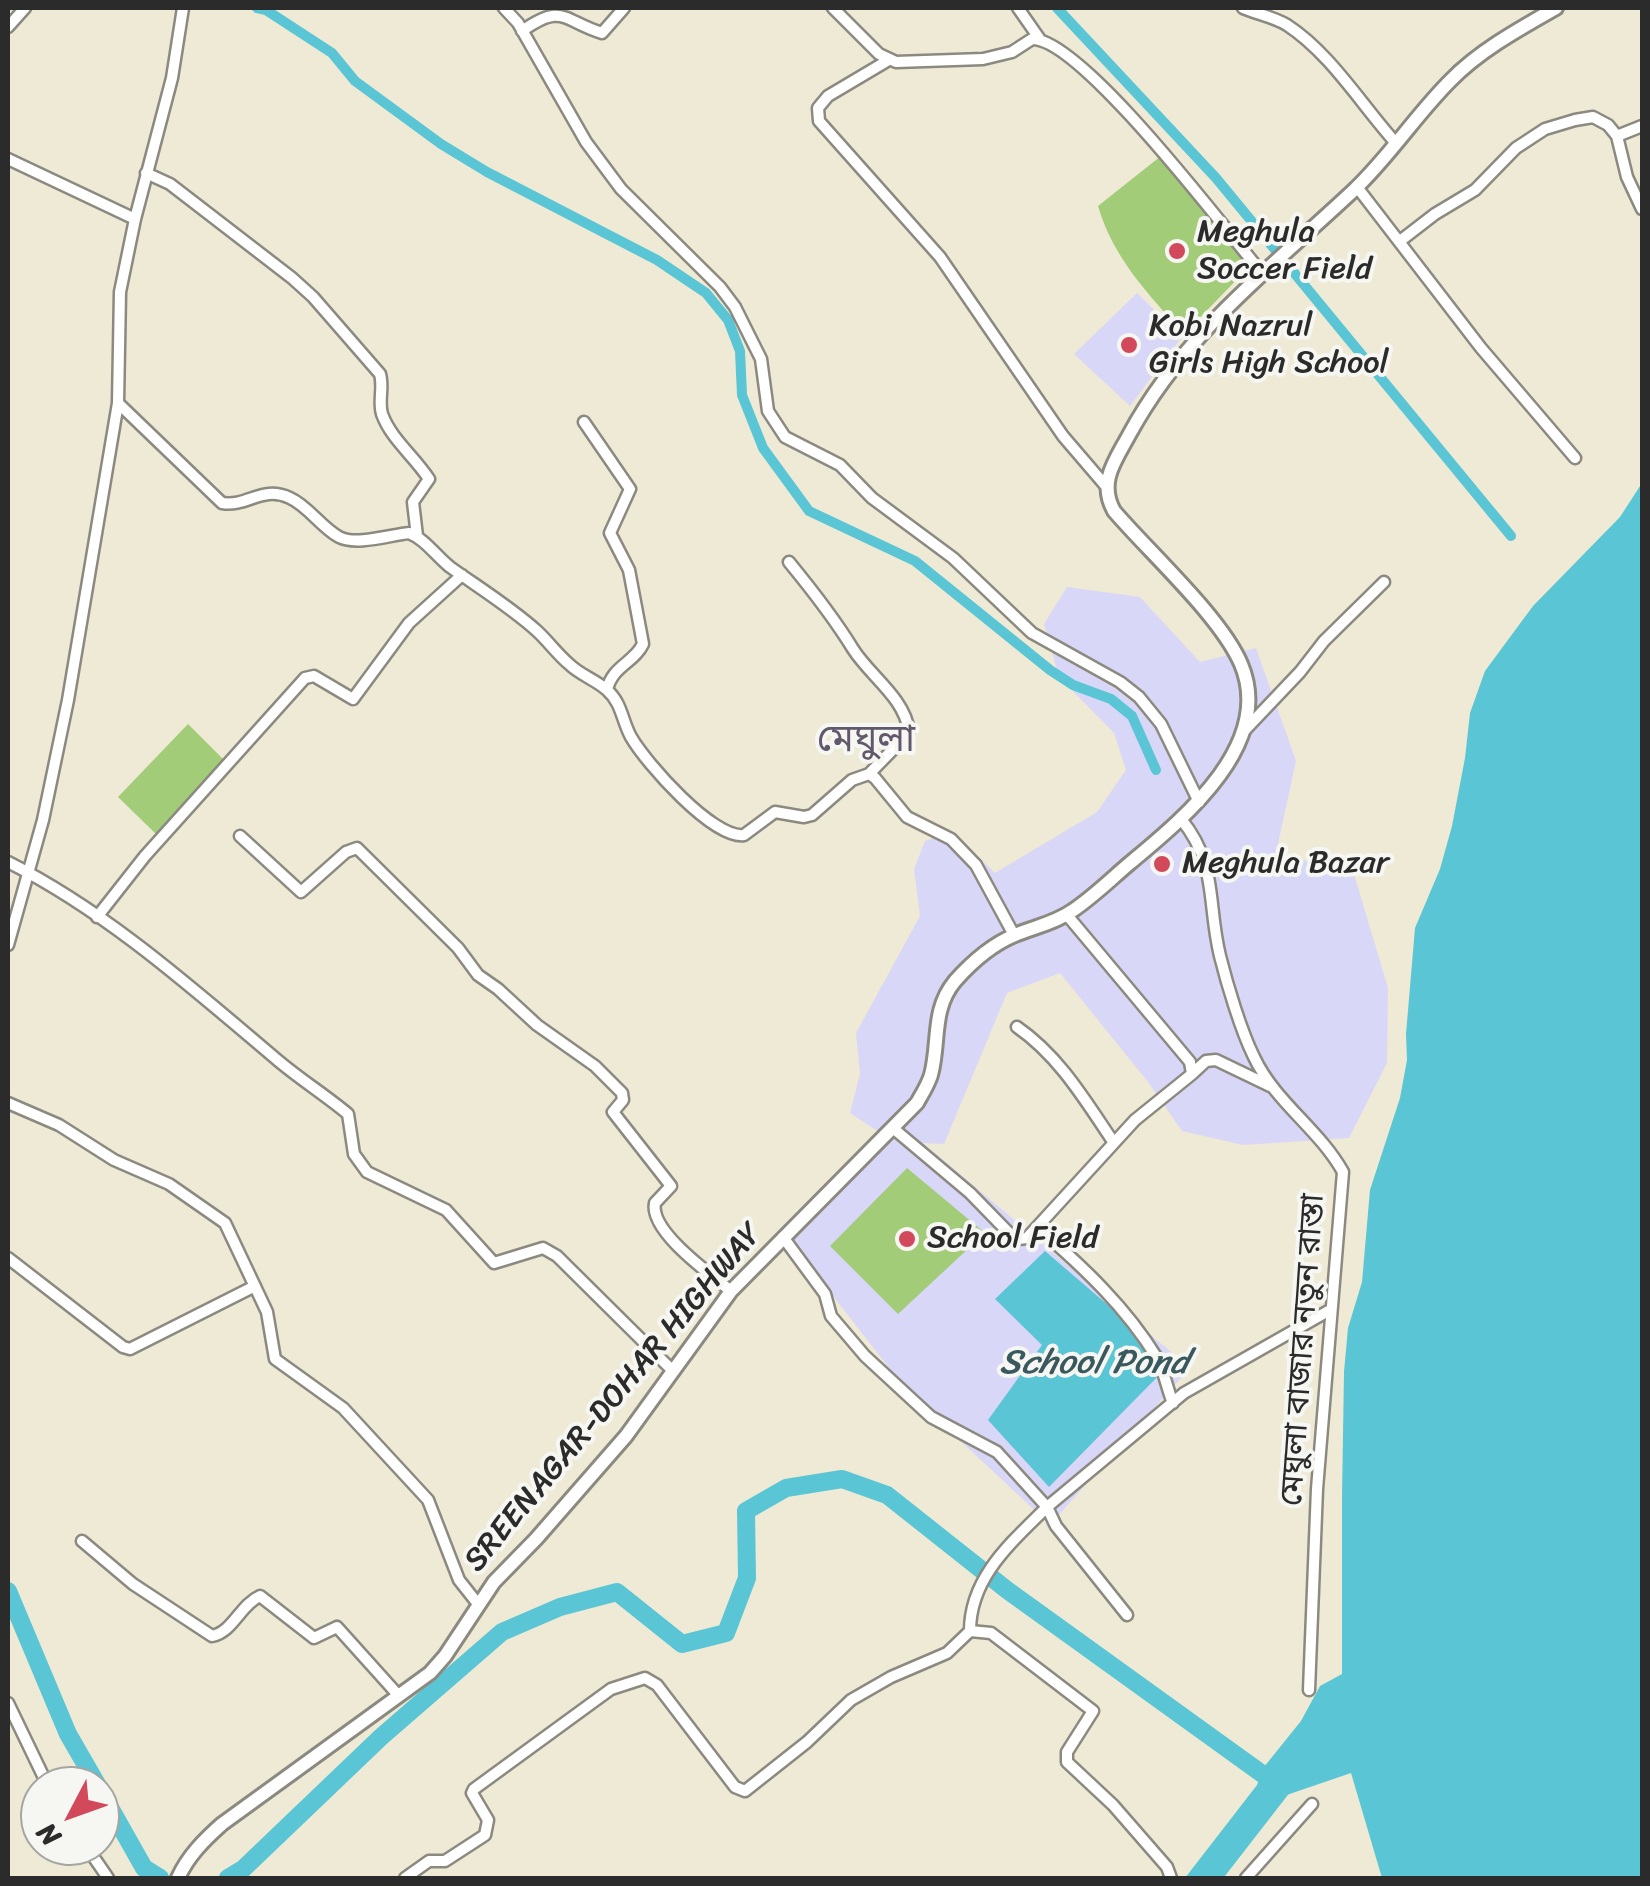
<!DOCTYPE html>
<html>
<head>
<meta charset="utf-8">
<style>
	body { margin:0 }
	#map { position:relative; width:1650px; height:1886px; overflow:hidden; background:#eeead5; font-family:Sriracha,sans-serif }
	canvas { display:block }
	.frame { position:absolute; inset:0; border:10px solid #2b2b2b; pointer-events:none }
	.north { position:absolute; left:20px; top:1766px; width:100px; height:100px; box-sizing:border-box; background:#f6f6f2; border:2px solid #a5a5a2; border-radius:50%; rotate:229deg; font-size:28px; font-weight:700; line-height:40px; text-align:center; color:#2b2b2b }
	.north::after { content:''; display:block; margin:auto; width:35px; height:45px; background:#d1495b; clip-path:polygon(50% 0,100% 100%,50% 72%,0 100%) }
</style>
</head>
<body>
<div id="map">
<canvas width="1650" height="1886"></canvas>
<div class="frame"></div>
<div class="north">N</div>
</div>
<script>
const context = document.querySelector('canvas').getContext('2d');
context.lineJoin = 'round';
function fill(path, color) { context.fillStyle = color; context.fill(path, 'evenodd'); }
function stroke(path, color, width, dash) { context.strokeStyle = color; context.lineWidth = width; context.lineCap = dash ? 'butt' : 'round'; context.setLineDash(dash || []); context.stroke(path); }
function write(font, color, halo, rows, align = 'center') {
  context.font = font + ' Sriracha,"Noto Sans Bengali",sans-serif'; context.lineWidth = 8; context.setLineDash([]); context.textBaseline = 'middle'; context.strokeStyle = halo; context.fillStyle = color; for (const [text, x, y, turn = 0] of rows) {
    context.save(); context.translate(x, y); context.rotate((+turn || 0) * Math.PI / 180); context.textAlign = isNaN(turn) ? turn : align; if (halo) context.strokeText(text, 0, 0); context.fillText(text, 0, 0); context.restore();
  }
}
fill(new Path2D(`
	M1137,293L1182,337L1130,406L1074,354Z
	M1067,587L1140,597L1200,662L1256,648L1296,761L1276,853L1354,874L1388,988L1387,1063L1349,1138L1243,1145L1182,1131L1148,1082L1060,973L1007,993L944,1144L923,1143L1190,1368L1047,1528L1045,1520L907,1391L791,1242L891,1140L850,1113L860,1074L856,1033L920,916L914,869L925,841L951,831L995,873L1097,812L1126,770L1114,733L1059,677L1044,624Z`), '#d9d7f8');
fill(new Path2D(`
	M1161,156L1250,266L1184,334C1149,295 1113,258 1098,206Z
	M188,724L226,762L156,834L118,797Z
	M907,1168L985,1233L898,1314L830,1246Z`), '#a2cc78');
fill(new Path2D(`
	M1642,483V1878H1382L1351,1773L1272,1800L1253,1820L1212,1878H1185L1257,1785L1264,1767L1301,1721L1320,1686L1342,1674V1498L1344,1372L1348,1328L1362,1282L1370,1190L1400,1098L1407,1060L1406,1034L1415,928L1440,869L1452,826L1465,758L1470,713L1485,671L1533,606L1620,517Z
	M1045,1251L1173,1361L1049,1487L988,1420L1042,1345L995,1299Z`), '#5ac5d4');
stroke(new Path2D(`
	M257,8L266,10L332,53L355,81L441,144L487,172L657,260L706,293L728,320L740,351L742,395L763,448L809,511L915,561L1050,670L1073,685L1111,699L1132,716L1156,770
	M1057,8L1216,178L1511,536`), '#5ac5d4', 10);
stroke(new Path2D(`
	M8,1591L68,1734L98,1786
	M100,1790L144,1868L160,1878
	M228,1878L243,1869L381,1737L502,1632L560,1607L617,1592L682,1644L726,1633L747,1578L746,1511L786,1488L842,1479L887,1495L1007,1590L1279,1786
	M1212,1878L1285,1784`), '#5ac5d4', 18);
const minor = new Path2D(`
	M504,8L518,23L586,142L621,189L720,287L735,307L761,359L768,411L785,437L840,465L872,498L953,558L1032,633L1120,682L1139,697L1161,724L1199,802
	M833,8L879,54L896,62L983,59L1012,52L1032,39C1081,38 1225,229 1261,272
	M1018,8L1039,38
	M1243,8C1257,14 1274,17 1287,25C1330,53 1361,104 1395,142
	M8,27L25,8
	M522,31C563,2 563,21 602,33L624,8
	M887,61L828,96L818,108L819,121L940,257L1063,436L1105,485
	M1617,136L1642,126
	M8,159L135,219L120,292L118,403L68,700L43,820L8,945
	M146,173L170,184L292,278L313,297L380,374C384,388 378,401 382,414C391,439 414,456 429,479L413,502L417,536
	M1357,187L1481,348L1575,458
	M135,219L172,78L183,8
	M1400,241L1435,214L1475,190L1516,148L1545,129L1575,120L1593,117L1608,125L1617,136L1627,177L1642,209
	M118,403L222,503C248,507 262,485 290,498C308,506 321,527 339,537C356,546 390,535 409,533C425,539 436,556 450,567C478,587 512,608 537,631C548,641 557,654 569,664C580,675 596,680 607,690C622,703 622,721 631,737C646,763 713,839 744,835L775,812L804,817L812,815L852,780L869,774L875,778L907,817L951,839L976,865L1014,935
	M584,422L630,489L610,533L629,570L643,644C634,663 612,666 607,690
	M789,562C812,590 834,618 853,649C870,676 904,697 909,731L906,736L869,774
	M1244,731L1300,672L1324,641L1384,582
	M1181,819C1218,864 1207,903 1220,956C1227,984 1241,1031 1254,1057C1275,1102 1319,1129 1343,1172L1317,1489L1309,1690
	M240,836L301,892L346,852L357,848L458,948L478,975L498,989L537,1025L595,1066L622,1093L623,1100L613,1112L671,1186L655,1203C649,1231 710,1274 731,1291
	M8,862C107,912 191,987 275,1058C298,1078 324,1094 348,1114L354,1154L367,1172L446,1210L494,1263L543,1248L557,1256L673,1371
	M97,917L145,856L305,678L314,676L353,699L409,623L462,575
	M1017,1027C1059,1056 1085,1100 1114,1143
	M1192,1074L1206,1061L1216,1060L1270,1086
	M8,1103L59,1125L114,1160L169,1184L225,1223L267,1312L275,1359L343,1408L428,1500L459,1580L478,1604
	M894,1129L970,1193L1008,1232L1018,1239L1027,1238L1135,1120L1192,1074L1190,1062L1067,915
	M1038,1228C1082,1266 1126,1307 1157,1358C1164,1370 1167,1389 1173,1403
	M783,1237L825,1294L831,1316L865,1356L931,1417L997,1452L1047,1507C1012,1542 970,1577 970,1631
	M8,1258L123,1347L130,1349L255,1286
	M82,1541L133,1584L212,1636C233,1632 240,1605 260,1596L314,1638L337,1627L399,1696
	M1127,1615L1056,1526L1047,1507L1184,1393L1330,1310
	M8,1703L48,1786
	M86,1846L108,1878
	M405,1878L429,1861H445L485,1835L488,1820L472,1793L474,1789L611,1689L645,1678L657,1685L735,1787L745,1791L807,1742L851,1700L891,1677L947,1653L970,1631L991,1633L1093,1711L1067,1752V1762L1113,1805L1167,1867L1171,1878
	M1246,1878L1312,1804`);
const major = new Path2D(`
	M178,1878C188,1856 204,1840 222,1824L430,1673L445,1656L494,1582L536,1539L626,1436L731,1291L917,1103C922,1094 928,1085 931,1075C940,1042 931,1010 955,981C971,963 993,944 1015,935C1034,927 1055,923 1072,911C1093,897 1111,879 1130,863C1184,818 1275,744 1241,664C1221,617 1149,552 1114,511C1098,482 1115,461 1129,435C1184,333 1272,267 1354,190C1389,157 1416,115 1450,81C1479,51 1519,29 1556,8`);
stroke(minor, '#8c8a80', 15);
stroke(major, '#8c8a80', 18);
stroke(minor, '#fff', 10);
stroke(major, '#fff', 12);
for (const [x, y, r, color] of [
	[1177,251,10,"#d1495b"],
	[1129,345,10,"#d1495b"],
	[1162,864,10,"#d1495b"],
	[907,1239,10,"#d1495b"]
]) { const dot = new Path2D(); dot.arc(x, y, r, 0, 2 * Math.PI); context.fillStyle = color; context.fill(dot); stroke(dot, '#f6f6f2', 4); }
write('32px', '#2b2b2b', '#f6f6f2', [
	["Meghula",1197,233],
	["Soccer Field",1197,270],
	["Kobi Nazrul",1149,327],
	["Girls High School",1149,364],
	["Meghula Bazar",1182,864],
	["School Field",927,1239]
], 'left');
write('32px', '#2b2b2b', '#f6f6f2', [
	["মেঘুলা বাজার নতুন রাস্তা",1304,1350,-86],
	["SREENAGAR-DOHAR HIGHWAY",614,1398,-50]
]);
write('italic 35px', '#39595e', '#f6f6f2', [
	["School Pond",1094,1364]
]);
write('38px', '#62586b', '#f6f6f2', [
	["মেঘুলা",866,741]
]);
</script>
</body>
</html>
